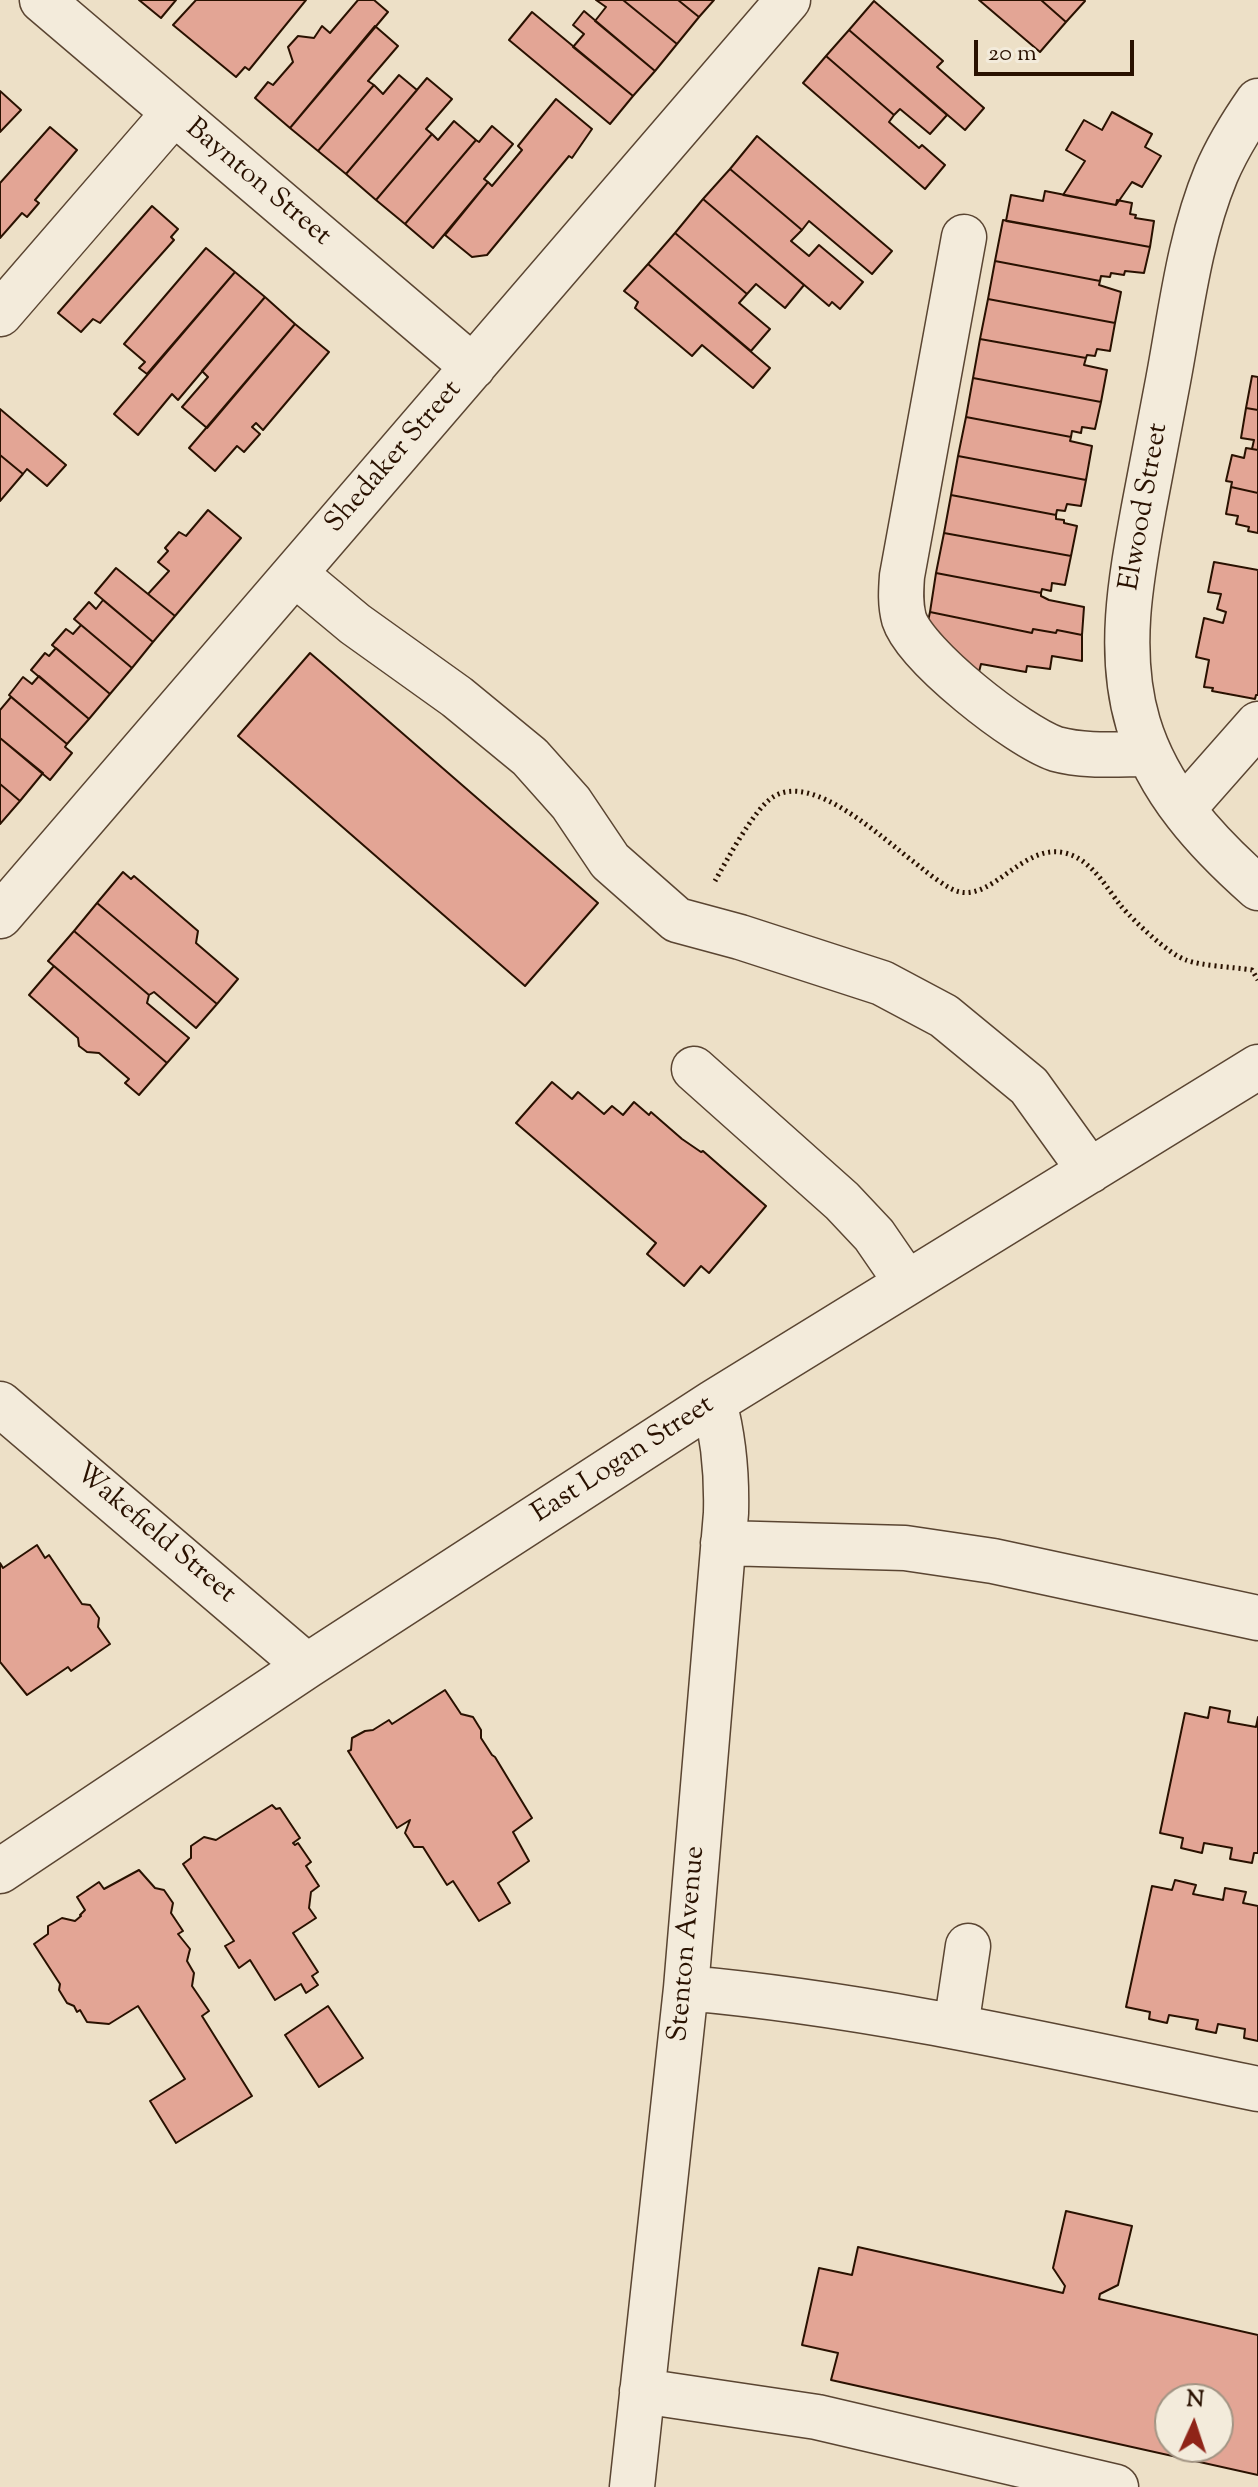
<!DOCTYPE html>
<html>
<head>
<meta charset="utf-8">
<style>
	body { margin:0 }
	#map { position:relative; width:1258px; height:2487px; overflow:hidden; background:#ede0c7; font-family:"Sorts Mill Goudy",serif }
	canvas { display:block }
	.north { position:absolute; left:1154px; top:2383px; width:80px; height:80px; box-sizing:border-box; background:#f3ebdb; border:2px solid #a29483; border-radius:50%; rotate:3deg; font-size:22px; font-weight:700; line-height:32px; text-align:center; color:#291100 }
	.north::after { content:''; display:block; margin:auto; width:28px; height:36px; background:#8f2418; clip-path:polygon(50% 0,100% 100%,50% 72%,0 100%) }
	.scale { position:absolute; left:974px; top:40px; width:160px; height:36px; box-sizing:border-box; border:4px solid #291100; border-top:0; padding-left:10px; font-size:24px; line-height:28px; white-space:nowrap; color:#291100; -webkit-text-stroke:6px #f3ebdb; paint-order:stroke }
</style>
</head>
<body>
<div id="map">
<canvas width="1258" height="2487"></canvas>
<div class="north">N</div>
<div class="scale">20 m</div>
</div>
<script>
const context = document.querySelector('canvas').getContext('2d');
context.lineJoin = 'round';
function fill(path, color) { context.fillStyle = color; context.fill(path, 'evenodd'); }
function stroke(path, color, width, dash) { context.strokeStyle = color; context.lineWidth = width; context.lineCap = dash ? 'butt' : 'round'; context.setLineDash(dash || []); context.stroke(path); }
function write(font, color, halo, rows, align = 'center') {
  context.font = font + ' "Sorts Mill Goudy",serif'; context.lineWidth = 6; context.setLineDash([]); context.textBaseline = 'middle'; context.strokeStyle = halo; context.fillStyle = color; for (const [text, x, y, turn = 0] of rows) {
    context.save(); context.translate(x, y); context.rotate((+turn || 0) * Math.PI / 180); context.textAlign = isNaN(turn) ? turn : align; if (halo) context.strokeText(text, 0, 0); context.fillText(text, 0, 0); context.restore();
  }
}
const building = new Path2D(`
	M139,0H176L161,18Z
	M196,0H306L249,70L245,67L236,77L173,25Z
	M358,0H374L388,12L290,128L255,98L268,82L273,85L293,62L288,47L298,36L314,38L322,26L330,33Z
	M596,0H623L677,44L655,71L595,21L606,7Z
	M623,0H678L699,17L677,44Z
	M678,0H714L699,17Z
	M979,0H1041L1066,22L1040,52Z
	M1041,0H1084L1085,1L1066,22Z
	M874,1L943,61L937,67L984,108L965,130L849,30Z
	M584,11L655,71L633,96L573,47L584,34L573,25Z
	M532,12L633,96L610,124L509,40Z
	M375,26L398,46L368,81L374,85L318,151L290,128Z
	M849,30L947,115L930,134L900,109L894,115L826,56Z
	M826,56L894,115L889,122L919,148L922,145L945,165L925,189L803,83Z
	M399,75L417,90L346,174L318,151L374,85L383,94Z
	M427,78L452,99L426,129L432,134L376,200L346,174Z
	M0,91L21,110L0,132Z
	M556,99L592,129L572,158L569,156L487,255L472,257L445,235L488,182L492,186L522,150L518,146Z
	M1112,112L1152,134L1145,147L1161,156L1142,187L1132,182L1116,205L1063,195L1085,161L1066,150L1084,120L1102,130Z
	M454,121L476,140L405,224L376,200L432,134L438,140Z
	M492,126L513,144L484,179L488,182L433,248L405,224L476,140L479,142Z
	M50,127L77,150L35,200L39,203L27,217L22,213L0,238V183Z
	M757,136L892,251L872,274L809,221L802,230L730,169Z
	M730,169L802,230L791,241L809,256L819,245L863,282L840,309L832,302L829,306L703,199Z
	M1045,191L1116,205L1117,200L1132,203L1130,214L1136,215L1135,218L1154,221L1150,247L1006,221L1011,195L1043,201Z
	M703,199L804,285L785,308L756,284L747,294L675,233Z
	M152,206L178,229L171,237L174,240L100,323L93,319L81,332L58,313Z
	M1003,220L1150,247L1144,273L1125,271L1124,275L1111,273L1110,277L1101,276L1100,281L995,261Z
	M675,233L747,294L739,303L770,329L751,351L648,264Z
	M206,248L235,272L147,374L139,368L145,362L124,344Z
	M995,261L1100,281L1099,285L1121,292L1115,323L988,299Z
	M648,264L770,368L753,388L702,345L692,356L635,308L638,302L624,291Z
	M235,272L265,297L178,400L172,394L138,435L114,414Z
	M265,297L295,324L207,428L182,407L208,377L202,371Z
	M988,299L1115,323L1110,351L1097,349L1095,356L1087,355L1086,358L980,339Z
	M295,324L329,352L263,430L256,423L252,427L260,434L244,452L237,446L215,471L189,448Z
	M980,339L1086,358L1084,365L1107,370L1101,402L973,378Z
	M1252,376L1258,377V410L1246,408Z
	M973,378L1101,402L1095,429L1082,427L1081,433L1072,431L1071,437L966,417Z
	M1246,408L1258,410V450L1252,449L1254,440L1241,438Z
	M0,409L66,465L47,486L27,469L23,474L0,455Z
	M966,417L1071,437L1070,441L1092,446L1086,480L958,456Z
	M1246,448L1258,450V493L1231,487L1232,482L1226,481L1232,455L1244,458Z
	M0,455L23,474L0,501Z
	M958,456L1086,480L1081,506L1067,504L1065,511L1057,510L1056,515L951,495Z
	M1231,487L1258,493V533L1248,531L1249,527L1236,524L1238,516L1226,514Z
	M951,495L1056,515V519L1064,520V523L1077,526L1071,556L944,533Z
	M208,510L241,538L175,616L148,594L169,571L158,562L168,551L165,548L179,532L186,536Z
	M944,533L1071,556L1065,585L1052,583L1051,591L1042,589L1041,593L936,573Z
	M1214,562L1258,570V695H1256L1255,699L1212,691L1213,688L1204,687L1209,660L1196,657L1204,618L1223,623L1226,612L1217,609L1221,594L1208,592Z
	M116,568L175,616L153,642L95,593Z
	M936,573L1041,593V596L1049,600L1084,607L1082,635L1057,630L1056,633L1033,629L1032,633L930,612Z
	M103,600L153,642L132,668L74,619L89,602L96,609Z
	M930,612L1032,633L1033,629L1056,633L1057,630L1082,635V661L1052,656L1050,669L1027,666L1026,672L981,664L979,672L925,635Z
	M81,625L132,668L110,694L52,645L66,629L73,634Z
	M56,648L110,694L89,719L31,670L45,653L49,656Z
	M310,653L598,903L525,986L238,736Z
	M39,676L89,719L67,744L9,695L23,677L32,684Z
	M11,697L67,744L65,747L72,753L50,780L0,738V710Z
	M0,738L43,773L20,801L0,784Z
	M0,784L20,801L0,824Z
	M123,872L131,879L134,876L198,931L196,943L238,979L217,1004L97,903Z
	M97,903L217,1004L196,1028L154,992L149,995L74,931Z
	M74,931L149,995L147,1003L189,1038L167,1063L48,961Z
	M54,966L167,1063L139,1095L125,1083L129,1079L99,1053L87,1052L79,1046L78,1038L29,995Z
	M552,1082L572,1099L578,1092L604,1114L612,1106L623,1115L634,1102L649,1115L651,1112L682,1139L701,1152L703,1151L766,1206L709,1273L701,1266L684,1286L647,1254L656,1243L516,1123Z
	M37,1545L45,1558L49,1555L82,1604L90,1605L99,1618L98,1627L110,1644L71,1671L68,1667L27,1695L0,1662V1563L3,1568Z
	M445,1690L461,1714L473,1717L481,1730V1738L492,1755L495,1757L532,1818L513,1832L529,1861L498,1883L510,1903L479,1921L453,1881L447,1885L423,1847H414L405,1833L410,1820L397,1828L348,1751L351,1750L352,1738L365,1731L373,1730L389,1720L392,1724Z
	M1210,1707L1230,1711L1228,1722L1256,1727L1258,1717V1853H1254L1252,1863L1230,1859L1232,1848L1204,1843L1202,1853L1181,1848L1183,1838L1160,1833L1185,1713L1208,1718Z
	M272,1805L276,1809L280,1808L300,1838L293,1843L295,1845L298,1843L311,1862L306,1866L319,1886L311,1892L309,1908L316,1918L293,1933L318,1972L312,1976L318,1985L306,1993L301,1984L275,2000L250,1960L239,1968L225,1946L234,1941L183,1864L191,1858V1846L204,1837L216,1840Z
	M139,1870L155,1888L164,1890L173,1903L171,1913L183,1931L178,1934L190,1949L187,1961L194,1973L192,1986L209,2011L202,2016L252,2096L176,2143L150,2101L185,2079L138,2006L109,2024L87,2022L80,2010L77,2012L74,2006L67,2003L59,1990L60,1984L34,1944L48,1934V1926L62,1918L75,1921L81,1916L80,1915L85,1910L77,1897L99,1882L104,1889Z
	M1175,1880L1196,1885L1193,1894L1223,1900L1225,1888L1246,1892L1243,1903L1258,1906V2041L1244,2038L1245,2029L1218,2024L1216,2033L1196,2029L1198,2020L1169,2015L1167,2023L1149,2019L1150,2012L1126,2007L1152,1886L1172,1890Z
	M328,2006L363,2058L319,2087L285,2035Z
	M1066,2211L1132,2226L1118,2285L1100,2294L1099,2299L1258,2335V2475L831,2380L838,2353L802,2345L819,2268L852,2275L858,2247L1063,2293L1065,2286L1053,2268ZM1170,2399H1218V2447H1170Z`);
fill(building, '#e3a595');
stroke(building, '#291100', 2);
const minor = new Path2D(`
	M42,0L473,367
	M1258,101C1242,124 1227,148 1216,174C1189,239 1181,312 1168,381C1160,423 1152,465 1144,507C1131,578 1117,652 1138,723C1158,790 1206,842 1258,888
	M964,237L902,576C901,590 900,604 904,619C916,656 1018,736 1056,749C1085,757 1119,754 1148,754
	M0,314L173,114
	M295,574L355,624L457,697L530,757L571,803L610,861L677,920L740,937L882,983L944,1016L1029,1086L1090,1171
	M1183,809L1258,724
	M0,916L788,0
	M694,1069L842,1201L874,1235L907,1283
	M0,1404L307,1666
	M723,1543L905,1548L993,1561L1258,1618
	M0,1871L307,1666L714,1402L1258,1067
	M686,1988C879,2005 1069,2050 1258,2089
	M956,2027L968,1946
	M642,2391L817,2417L1116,2487
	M632,2487L686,1988L726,1513C727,1474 724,1439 714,1402`);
stroke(minor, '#5a4532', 47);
stroke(new Path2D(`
	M715,881C727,860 754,809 773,797C813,771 884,840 914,862C924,870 948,890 960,892C994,899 1024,843 1065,853C1091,859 1106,887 1121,906C1134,921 1168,954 1186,960C1201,966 1234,967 1252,970L1258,980`), '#291100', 5, [2, 4]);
stroke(minor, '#f3ebdb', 44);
write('28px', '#291100', '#f3ebdb', [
	["Baynton Street",257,184,40],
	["Shedaker Street",395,458,-49],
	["Elwood Street",1146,507,-80],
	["East Logan Street",624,1461,-33],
	["Wakefield Street",154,1535,40],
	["Stenton Avenue",689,1944,-85]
]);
</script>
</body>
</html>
